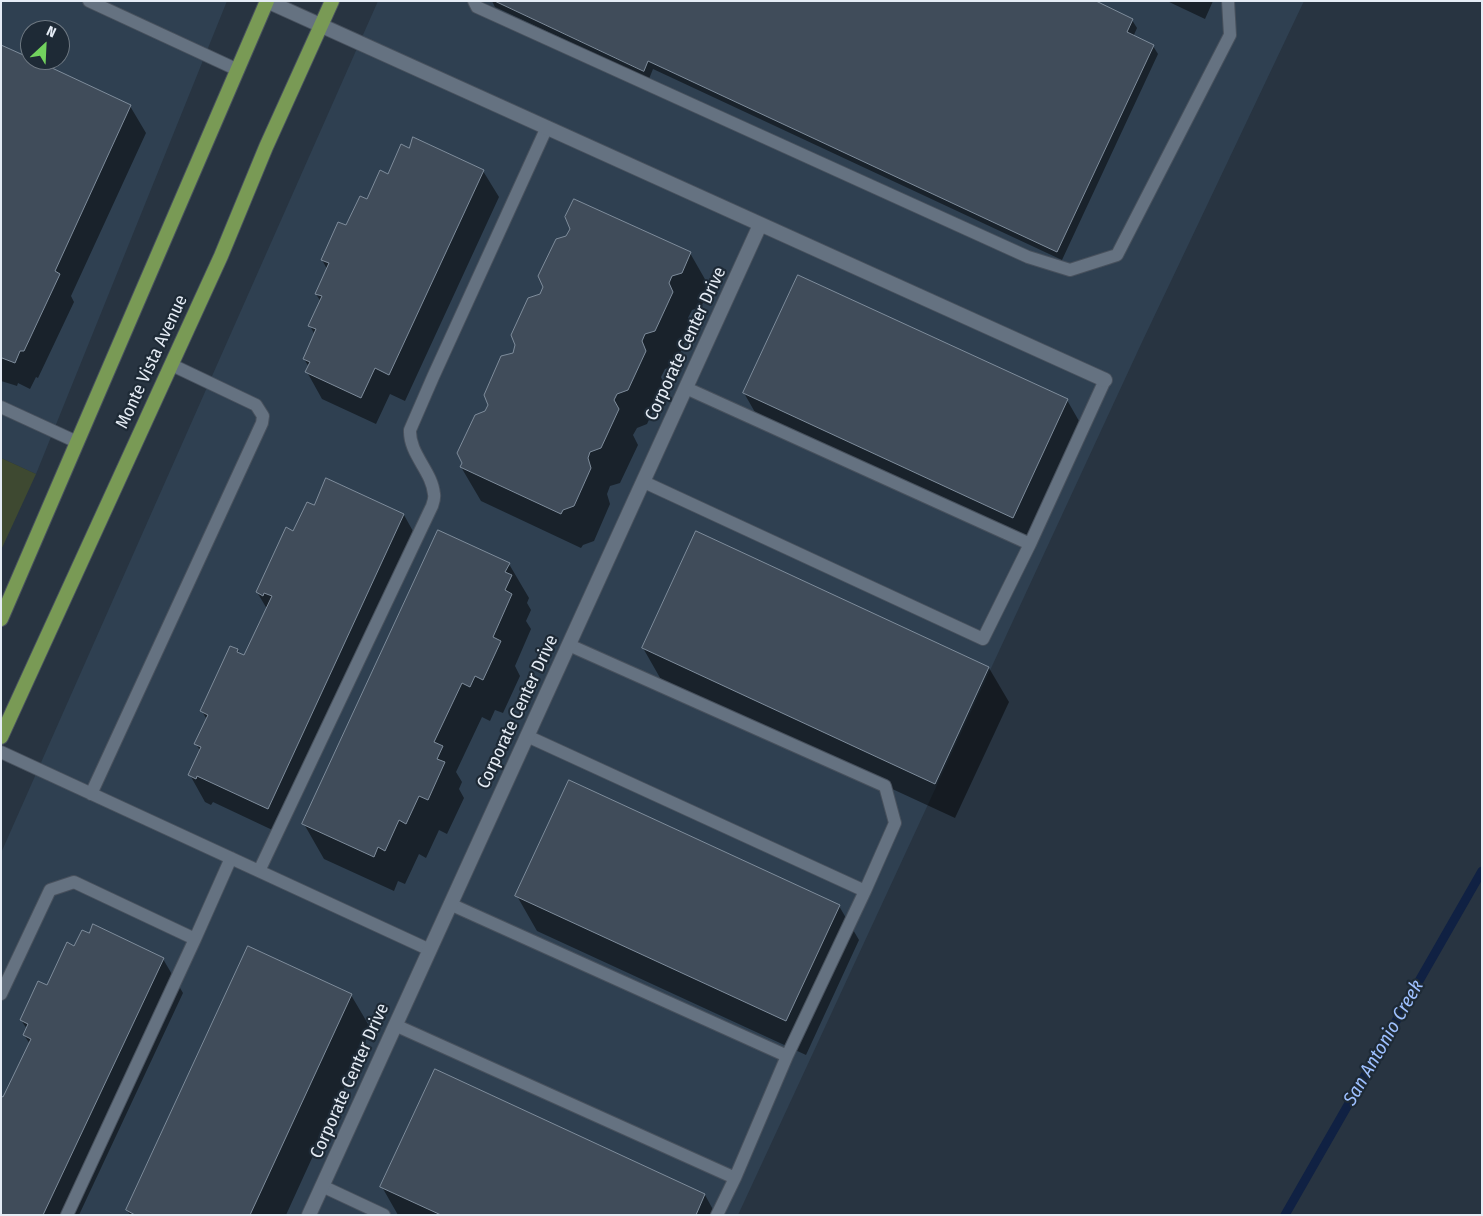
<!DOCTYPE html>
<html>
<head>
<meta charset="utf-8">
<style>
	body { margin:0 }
	#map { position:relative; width:1483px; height:1216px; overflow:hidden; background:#283441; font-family:"Fira Sans Condensed",sans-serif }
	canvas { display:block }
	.frame { position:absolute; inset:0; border:2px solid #e5ecf5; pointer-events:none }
	.north { position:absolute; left:20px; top:20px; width:50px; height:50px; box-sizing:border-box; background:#1e2a36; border:1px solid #6e7882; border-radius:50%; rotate:25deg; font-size:14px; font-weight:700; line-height:20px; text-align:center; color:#e5ecf5 }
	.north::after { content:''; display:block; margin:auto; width:18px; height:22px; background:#72d25e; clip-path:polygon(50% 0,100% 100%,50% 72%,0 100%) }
</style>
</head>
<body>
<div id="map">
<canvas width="1483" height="1216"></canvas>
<div class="frame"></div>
<div class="north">N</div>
</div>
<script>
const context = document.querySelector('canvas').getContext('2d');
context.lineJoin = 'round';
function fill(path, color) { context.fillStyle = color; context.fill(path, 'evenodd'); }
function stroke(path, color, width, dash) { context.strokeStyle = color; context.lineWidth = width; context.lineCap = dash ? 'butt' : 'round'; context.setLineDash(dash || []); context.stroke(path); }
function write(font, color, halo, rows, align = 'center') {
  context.font = font + ' "Fira Sans Condensed",sans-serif'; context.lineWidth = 4.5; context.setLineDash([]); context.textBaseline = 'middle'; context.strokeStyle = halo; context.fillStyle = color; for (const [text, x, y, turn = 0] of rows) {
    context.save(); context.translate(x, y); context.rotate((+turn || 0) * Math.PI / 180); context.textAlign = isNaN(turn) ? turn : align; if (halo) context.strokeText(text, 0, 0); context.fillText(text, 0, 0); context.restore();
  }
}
fill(new Path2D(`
	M1,1H227L36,474L1,458ZM30,30H60V60H30Z
	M378,1H1304L1142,342L738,1215H1V853Z`), '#2f4051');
fill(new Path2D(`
	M1,458L36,474L1,550Z`), '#3e4931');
fill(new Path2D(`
	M492,1H1093L1132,20L1137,28L1133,37L1153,46L1158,54L1062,260L653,69L649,79L495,7Z
	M1167,1H1213L1205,19Z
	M1,46L130,106L146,133L71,296L74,302L38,378L36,377L30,389L18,383L17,386L14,385L1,381Z
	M483,171L499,197L405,401L390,394L376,424L322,399L307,372L309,367L304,359L315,335L310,326L321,302L316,294L327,269L322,260L346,227L388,175Z
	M690,253L710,288L701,307L692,310L688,318L692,327L674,366L665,369L661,377L665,386L647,424L637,428L633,435L638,445L620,483L610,486L607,494L610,504L594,541L583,545L581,548L481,501L461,467L514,354Z
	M744,393L1067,400L1087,435L1033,552L764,428Z
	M327,480L404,515L419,542L283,835L213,802L211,805L205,802L190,775L201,752L196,744L207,720L202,711L231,647L238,650L240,655L244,657L267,609L257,592L294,532L314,507Z
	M509,564L529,598L527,603L531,610L526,621L531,629L515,666L520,676L503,713L495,710L490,721L482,717L456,772L462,782L459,789L464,798L447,834L439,830L426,858L419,854L405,884L398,881L394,891L324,859L304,824Z
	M643,648L989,668L1009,702L955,818L663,683Z
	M517,896L839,906L859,940L806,1055L537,931Z
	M75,947L163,959L183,993L79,1215H1L4,1099L30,1044L24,1035L27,1029L21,1020L48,987Z
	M351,995L371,1029L286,1215H130L127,1210Z
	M382,1187L705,1195L716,1215H398Z`), '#0007');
stroke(new Path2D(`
	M1285,1215L1482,871`), '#102143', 9);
const building = new Path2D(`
	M495,1H1096L1133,19L1127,32L1154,45L1057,252L648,61L644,71Z
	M1,45L30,58V60H35L131,105L55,271L60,274L24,351H20L15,363L2,358L1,359Z
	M413,137L484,170L389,375L375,368L361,398L305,372L310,362L303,359L316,329L308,326L322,296L315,294L329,263L321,260L338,222L346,225L360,196L367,199L380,170L388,174L401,144L409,148Z
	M574,199L691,252L682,273L672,276L669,283L673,292L655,331L645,334L642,341L646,351L628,390L617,394L614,400L619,409L601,448L590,452L588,458L591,468L574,506L563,510L561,514L460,467L462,463L457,453L475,415L485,411L488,405L484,395L501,356L513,353L515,345L511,335L528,298L540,294L543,287L538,276L556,239L566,236L570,229L565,217Z
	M798,275L1068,399L1013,518L743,393Z
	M326,478L404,514L268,809L197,776L196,779L188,775L201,747L194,744L208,715L200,711L230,646L238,649L237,652L244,655L272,596L264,593L263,596L256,592L286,527L293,531L307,502L314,505Z
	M438,530L510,563L505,572L512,575L505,590L512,594L493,637L501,641L483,680L475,676L470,687L462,683L434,742L443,746L437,759L445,762L428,800L419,796L406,824L399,820L385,851L378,847L374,857L302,824Z
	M696,531L989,667L935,784L642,648Z
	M569,780L840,905L786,1021L515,896Z
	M93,924L164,958L43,1215H1V1096L3,1097L31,1039L23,1035L28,1024L20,1020L38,981L47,985L67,942L74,946L82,930L89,933Z
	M248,946L352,994L250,1215H135L126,1210Z
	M435,1069L705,1194L696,1215H441L380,1187Z`);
fill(building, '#404c5a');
stroke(building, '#7e8c9b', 1);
const service = new Path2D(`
	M89,1L238,70
	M474,1L477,7L1028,257L1070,270L1117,255L1230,35L1228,1
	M1,407L77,442
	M644,482L983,639L1030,544L686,388
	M1030,544L1105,380
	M527,736L865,891L895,823L885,786L569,645
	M1,752L430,950
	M91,794L262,423L263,416L256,405L172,365
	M259,871L432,506C433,503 435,498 434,494C432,471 409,454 410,430L433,377L547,127
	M450,904L787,1056L735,1178
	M1,994L50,890L74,882L195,939L231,858
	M395,1025L735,1178L717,1215
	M787,1056L865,891
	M322,1186L384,1215
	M67,1215L195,939`);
const minor = new Path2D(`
	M267,1L1105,380
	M309,1215L760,225`);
const primary = new Path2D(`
	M1,619L267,1
	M1,737L221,256L266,147L332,1`);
stroke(service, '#48515d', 14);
stroke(minor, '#48515d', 16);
stroke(primary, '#48515d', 16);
stroke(service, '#657281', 12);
stroke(minor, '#657281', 14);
stroke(primary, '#799a55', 14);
write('18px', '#e5ecf5', '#1e2a36', [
	["Corporate Center Drive",686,344,-65],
	["Monte Vista Avenue",152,362,-65],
	["Corporate Center Drive",518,712,-65],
	["Corporate Center Drive",350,1081,-66]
]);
write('italic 19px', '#9ec0ff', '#1e2a36', [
	["San Antonio Creek",1384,1043,-60]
]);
</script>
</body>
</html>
